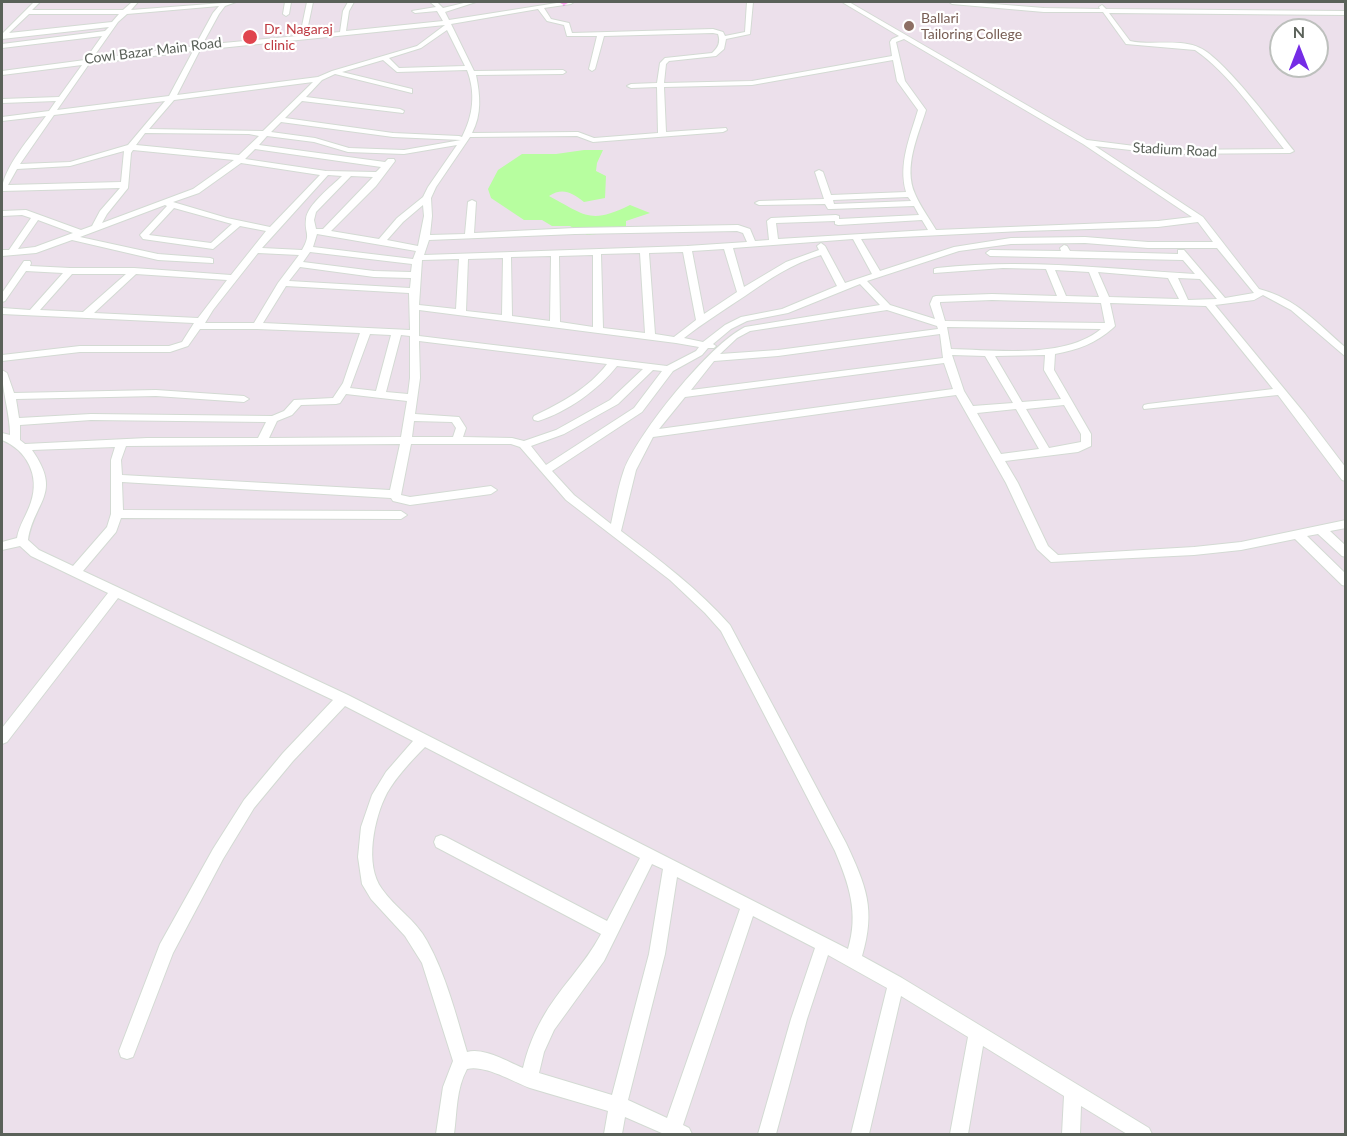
<!DOCTYPE html>
<html>
<head>
<meta charset="utf-8">
<style>
	body { margin:0 }
	#map { position:relative; width:1347px; height:1136px; overflow:hidden; background:#ece0eb; font-family:Lato,sans-serif }
	canvas { display:block }
	.frame { position:absolute; inset:0; border:3px solid #5a6159; pointer-events:none }
	.north { position:absolute; left:1269px; top:18px; width:60px; height:60px; box-sizing:border-box; background:#fff; border:2px solid #bdc0bd; border-radius:50%; rotate:0deg; font-size:16px; font-weight:700; line-height:24px; text-align:center; color:#5a6159 }
	.north::after { content:''; display:block; margin:auto; width:21px; height:27px; background:#752ce6; clip-path:polygon(50% 0,100% 100%,50% 72%,0 100%) }
</style>
</head>
<body>
<div id="map">
<canvas width="1347" height="1136"></canvas>
<div class="frame"></div>
<div class="north">N</div>
</div>
<script>
const context = document.querySelector('canvas').getContext('2d');
context.lineJoin = 'round';
function fill(path, color) { context.fillStyle = color; context.fill(path, 'evenodd'); }
function stroke(path, color, width, dash) { context.strokeStyle = color; context.lineWidth = width; context.lineCap = dash ? 'butt' : 'round'; context.setLineDash(dash || []); context.stroke(path); }
function write(font, color, halo, rows, align = 'center') {
  context.font = font + ' Lato,sans-serif'; context.lineWidth = 4.5; context.setLineDash([]); context.textBaseline = 'middle'; context.strokeStyle = halo; context.fillStyle = color; for (const [text, x, y, turn = 0] of rows) {
    context.save(); context.translate(x, y); context.rotate((+turn || 0) * Math.PI / 180); context.textAlign = isNaN(turn) ? turn : align; if (halo) context.strokeText(text, 0, 0); context.fillText(text, 0, 0); context.restore();
  }
}
fill(new Path2D(`
	M584,150H603L597,163L596,171L606,176L605,198L584,202C572,193 563,187 549,196C585,215 590,225 630,205L650,213L626,221V227L617,232L587,235L570,226H552L542,220H524L491,198L488,189L498,170L522,154H556Z`), '#b7fe9f');
const minor = new Path2D(`
	M34,2H40L32,10H123L132,2H138L131,10L236,2L225,6L219,14L202,45L340,32L343,11L348,2H354L349,11L346,31L443,21L437,11L415,13L412,11L436,7L430,2H437L443,8L468,2H476L445,12L449,20L563,2H574L571,4L544,8L551,19L569,23L572,33L713,29L723,32L725,36L745,32L747,2H753L750,34L726,39L724,49L716,56L669,61L666,64L664,83L752,81L892,56L890,42L892,39L899,36L842,2H849L1087,140L1166,150L1284,149C1258,117 1229,73 1195,50L1126,44L1103,12H1044L952,4L949,2H968L1044,8L1100,9L1099,7L1102,5L1106,9L1346,11V15L1109,13L1130,41C1152,46 1179,38 1200,48C1223,58 1276,128 1294,151L1290,153L1166,154L1095,146L1203,217L1259,289C1296,298 1318,324 1346,348V357L1291,310L1263,295L1254,300L1215,305L1305,414L1346,468V481L1342,480L1278,395L1144,409L1143,407L1144,405L1148,404L1273,389L1206,306L1110,303L1115,326L1113,328C1096,343 1078,350 1055,354L1054,370L1091,434V446L1078,452L1005,461L1018,483L1048,546L1058,555L1194,547L1241,542L1346,520V528L1330,531L1346,546V557L1342,556L1318,534L1307,536L1346,574V586L1342,585L1295,539L1241,550L1194,555L1051,562L1037,549L1006,483L956,395L653,437L636,470L621,531C660,560 698,589 730,625L846,843C866,886 876,909 862,956L902,978L1149,1128L1152,1134H1127L1081,1106L1080,1134H1062L1064,1096L983,1046L968,1134H950L968,1037L901,996L869,1134H851L887,988L828,955L807,1019L776,1134H758L791,1019L815,948L753,916L683,1125L689,1128L692,1134H664L625,1117L622,1134H604L608,1111C582,1103 556,1096 530,1088C514,1082 484,1064 467,1069C456,1089 457,1112 454,1134H436L443,1087L453,1061L422,963L405,936L371,899L362,884L358,857L361,827L372,795L386,772L413,741L345,706L293,761L254,808L223,859L173,953L133,1057L127,1059L121,1057L119,1051L160,944L213,849L244,800L283,753L333,700L118,598L7,742L2,744V728L108,593L31,556L20,546L2,550V542L17,538C19,525 27,515 31,502C40,476 27,450 2,440V433L10,435C10,413 2,392 2,370L7,373L14,393L156,390L244,396L249,399L244,402L156,396L16,399L19,418L91,414L272,416L284,411L294,400L333,398L343,383L360,333L257,329H200L188,346L170,352H80L2,361V355L80,346H169L182,342L194,323L2,314V308L30,310L63,273L26,271L5,301L2,302V293L24,261H30L31,263L30,266L70,268H134L231,275L266,231L240,226L213,249L143,239L140,235L167,206L165,205L80,237L158,254L210,258L213,259V263L158,260L72,240L36,253L2,256V250H9L31,218L22,215L2,216V211L26,210L81,230L92,226L100,211L120,188L2,191C2,169 32,135 46,116L2,121V117L49,111L56,101L2,103V99L59,97L82,65L2,75V71L85,60L102,36L2,48V44L105,31L109,27L2,39V34ZM219,6L213,13L195,46L92,59L118,22L127,14ZM538,9L547,21L564,25L567,36H597L589,69L592,71L595,69L604,36L713,33L718,34C721,42 718,48 712,53L665,58L660,63L657,83L631,84L627,86L631,88L657,87L658,133L594,138L578,132L472,133C482,114 480,95 476,75L563,74L566,72L563,70L474,71L451,24ZM29,14H119L112,22L9,33ZM445,25L417,46L332,71L318,77L177,95L200,50ZM447,30L465,66L399,68L389,58L421,48ZM904,39L1083,144L1192,217L1158,221L936,230C929,218 920,206 915,194C903,167 918,136 926,110L905,81L896,42ZM193,51L169,96L57,110L89,64ZM383,60L397,72L467,70C476,93 473,116 462,137L459,136L393,133L285,118L302,101L403,113L404,111L400,109L306,97L322,80L335,74L412,93V89L342,72ZM893,60L897,81L918,110C910,137 898,164 906,192L831,195L823,172L819,170L815,172L824,199L759,201L755,203L759,205L825,204L828,209H831L914,206L919,215L839,219V216L836,215L771,218L767,221L769,240L755,241L750,229L738,225L575,228L474,233L476,202L472,200L468,202L465,234L430,235L432,216L431,198L436,187L470,137L577,136L593,142L723,132L727,130L726,128L666,132L664,87L752,85ZM313,82L263,131L149,129L174,100ZM165,101L128,145L70,162L20,164L54,115ZM281,122L393,137L461,140L404,150L349,148L315,138L271,132ZM145,133L249,134L259,136L239,155L136,145ZM267,136L314,142L348,152L404,154L457,145L428,187L423,197L397,218L379,239L331,231L376,186L395,161L394,159H388L385,162L259,145ZM255,149L381,167L376,172L326,171L245,159ZM133,150L234,160L193,189L102,223L107,214L128,188L131,153ZM124,151L121,182L8,185L17,169L70,166ZM241,163L320,175L270,227L227,218L173,202L199,193ZM328,175L342,176C332,186 307,205 306,219C304,234 312,233 302,250L262,248ZM351,176L373,177L323,229H316L314,220L316,212ZM908,197L911,201L834,204L833,200ZM423,205L424,216L418,246L387,240L403,222ZM174,208L232,224L211,243L149,235ZM38,220L73,233L35,247L18,249ZM922,220L928,230L778,239L776,223L835,221V224L838,225ZM1198,222L1213,242H1148L1085,237L1011,238L954,247L880,271L861,239L1022,231L1158,227ZM737,231L743,233L747,242L687,246L424,255L429,240L575,234ZM317,234L416,251L413,259L313,247ZM853,239L872,274L845,283L825,246L821,243L817,246L819,250L786,262L744,287L733,248ZM1085,243L1148,248H1217L1254,293L1225,298L1184,250H1178V254L1070,251L1067,246L1064,245L1060,248L1061,251L990,250L986,253L990,256L1183,260L1195,274C1108,269 1024,258 937,268L934,269V273L1003,268L1046,269L1057,296L992,294L936,296L933,297L930,304L935,319L890,305L867,281L959,251L1011,244ZM724,249L737,292L704,314L692,251ZM310,252L412,264L411,272L374,271L303,262ZM683,252L696,320L674,337L655,334L649,253ZM258,253L299,255L278,283L254,323H205L213,310ZM640,253L645,333L603,328L601,254ZM593,255V327L560,322L559,256ZM821,255L837,286L782,309L741,317L725,325L703,342L684,338C703,323 724,310 745,296C768,280 793,263 821,255ZM551,256L550,321L512,316L511,257ZM503,258L502,315L466,311L468,259ZM459,259L456,309L419,305L422,260ZM300,267L374,277L411,278L410,288L289,281ZM1055,270L1089,272L1099,297L1066,296ZM1098,272L1168,278L1179,299L1109,297ZM72,274H126L83,312L40,310ZM136,274L227,280L198,318L94,313ZM1178,278L1200,279L1217,299L1188,300ZM860,284L880,305L745,327C709,345 639,432 624,470C618,487 615,506 611,524L574,495L552,471L642,412L673,371L702,355L708,348H714L716,346L713,344L731,329L747,321L788,313ZM286,286L409,293L410,330L263,323ZM992,300L1101,303L1105,323L945,321L940,304V302ZM419,310L676,343L699,347L696,351L667,366L419,336ZM887,310L937,326L938,329L778,350L720,354L737,338L750,331ZM947,327L1101,329C1065,359 996,350 951,349ZM370,334L391,335L376,391L350,388ZM940,334L943,358L691,390L714,361L778,356ZM401,335L410,336V378L408,394L386,392ZM419,341L607,364C589,388 561,403 534,416L533,418L534,420L538,421C567,412 598,390 617,366L643,369L610,400L556,430L524,441L512,438L463,437L466,428L459,417L415,414L420,378ZM952,355L985,356L1013,403L973,406L964,391ZM1045,355L1044,370L1061,399L1022,402L995,356ZM944,363L953,389L659,429L685,397ZM653,370L662,371L634,408L546,465L531,446L564,434L618,404ZM346,394L407,401L401,437L269,438L277,421L292,415L301,405L336,404L340,403ZM1064,405L1081,434V442L1049,448L1026,409ZM1016,409L1039,449L1001,454L977,413ZM91,420L266,422L258,438H147L25,444L20,440V425ZM414,421L452,422L456,428L453,437H412ZM400,444L390,490L122,475L121,460L126,446ZM411,444H511L520,447L566,500L670,580L705,613L721,631L835,851C849,884 859,913 848,949L348,695L83,571L116,532L121,518L401,519L407,515L401,511L123,510L122,482L391,498L393,501L410,505L491,494L497,490L491,486L410,497L401,495ZM115,447L111,460V514L107,527L73,566L39,550L28,540C34,501 63,494 32,450ZM425,747L640,858L607,921L446,837L441,835L436,837L434,842L436,847L601,934C585,965 558,989 542,1019C533,1035 527,1051 523,1068C508,1062 484,1047 467,1052C456,1015 446,975 427,941C416,920 395,908 382,889C364,865 374,818 387,793C397,776 411,761 425,747ZM652,864L663,869L649,954L612,1095L539,1073L544,1052L554,1030L604,961ZM677,877L740,909L667,1118L628,1100L665,954Z
	M285,2H291L289,14L286,16L283,14Z
	M307,2H313L308,26L305,28L302,26Z`);
const major = new Path2D(`
	M558,2H567L568,3L564,5Z`);
stroke(minor, '#d3dad3', 2);
stroke(major, '#ef56ea', 1);
fill(minor, '#fff');
fill(major, '#fea4f0');
for (const [x, y, r, color] of [
	[909,26,6,"#8d6e63"],
	[250,37,8,"#e0444e"]
]) { const dot = new Path2D(); dot.arc(x, y, r, 0, 2 * Math.PI); context.fillStyle = color; context.fill(dot); stroke(dot, '#fff', 2); }
write('14px', '#785e54', '#fff', [
	["Ballari",921,18],
	["Tailoring College",921,34]
], 'left');
write('14px', '#be3a42', '#fff', [
	["Dr. Nagaraj",264,29],
	["clinic",264,45]
], 'left');
write('14px', '#5a6159', '#fff', [
	["Cowl Bazar Main Road",153,51,-7],
	["Stadium Road",1175,150,3]
]);
</script>
</body>
</html>
